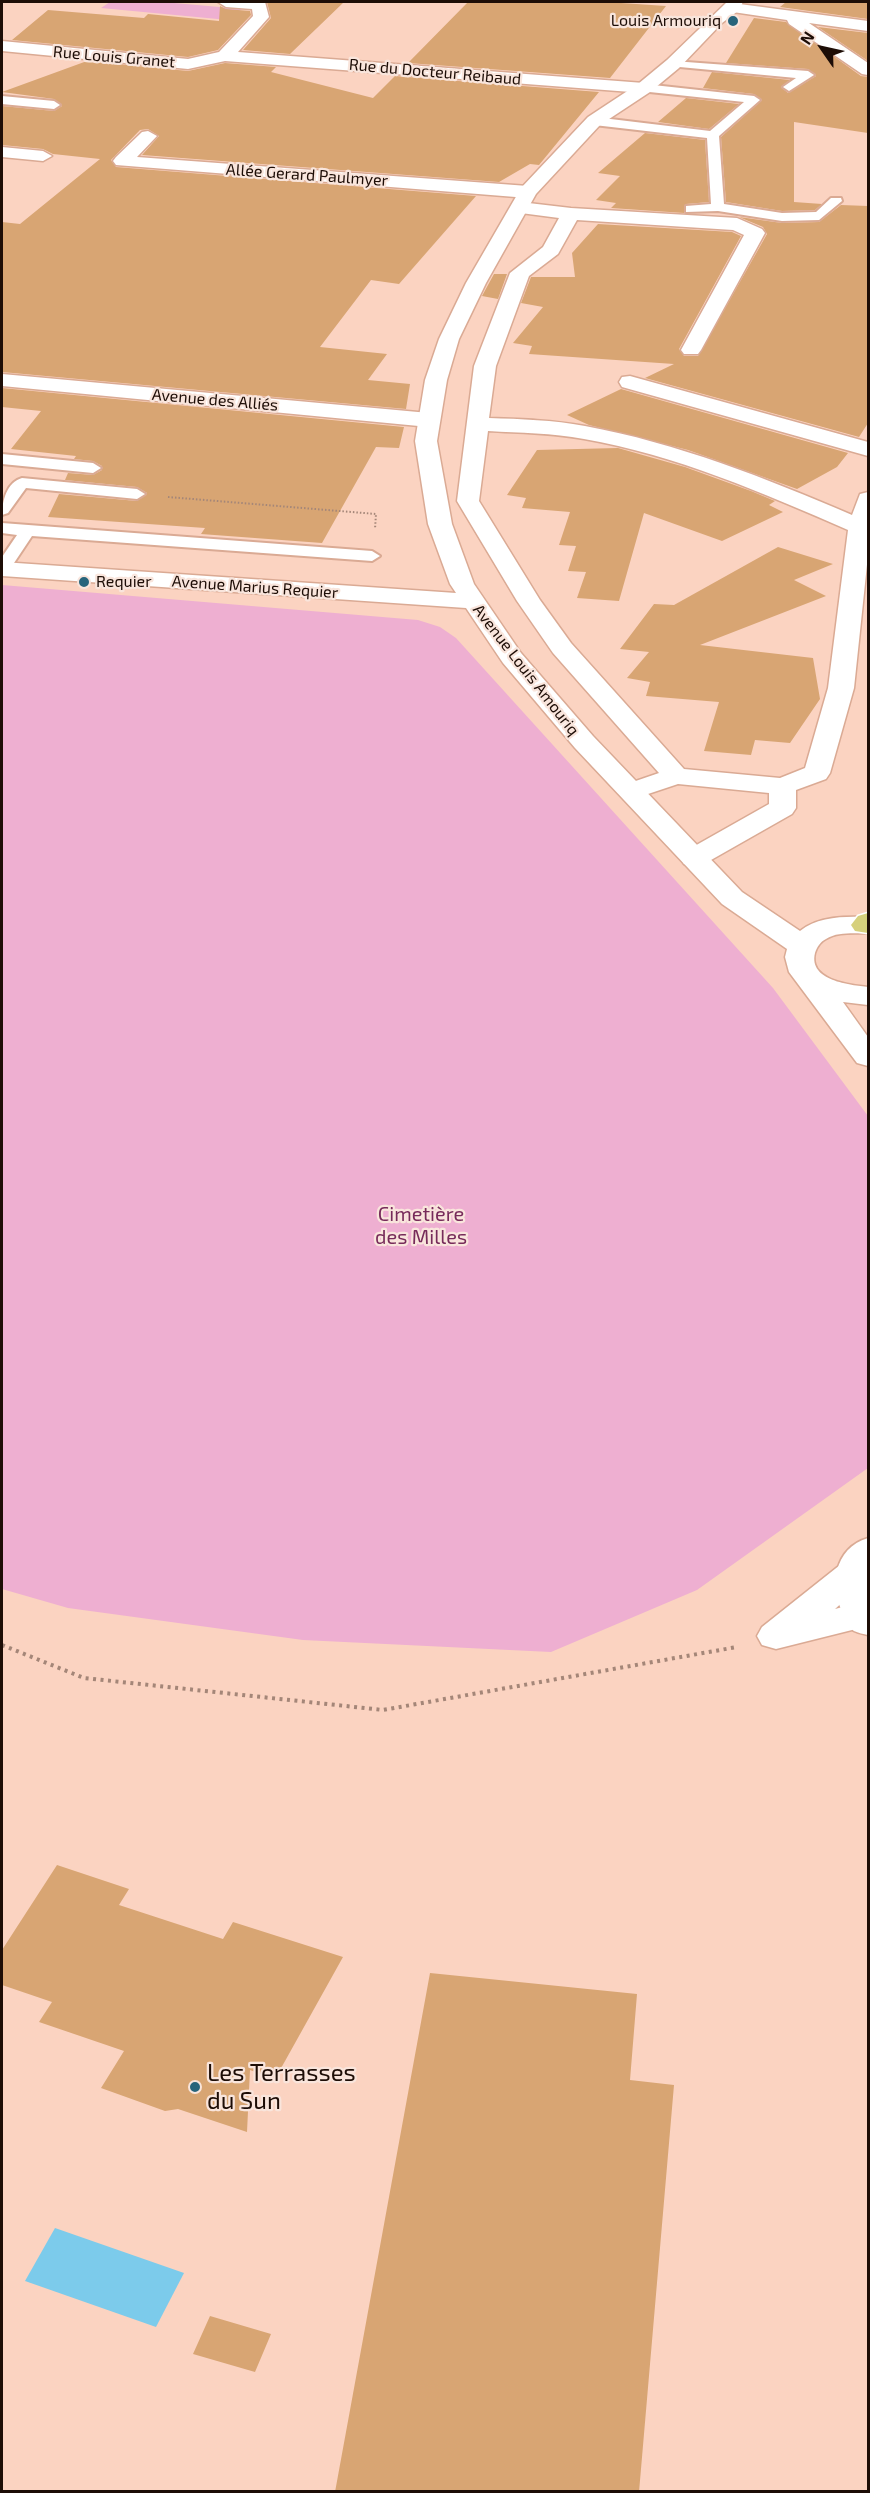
<!DOCTYPE html>
<html>
<head>
<meta charset="utf-8">
<style>
	body { margin:0 }
	#map { position:relative; width:870px; height:2493px; overflow:hidden; background:#fbd3c1; font-family:"Exo 2",sans-serif }
	canvas { display:block }
	.frame { position:absolute; inset:0; border:3px solid #1d0d06; pointer-events:none }
	.north { position:absolute; left:792px; top:18px; width:60px; height:60px; -webkit-text-stroke:4px #f9e5dc; paint-order:stroke; rotate:304deg; font-size:16px; font-weight:700; line-height:24px; text-align:center; color:#1d0d06 }
	.north::after { content:''; display:block; margin:auto; width:21px; height:27px; background:#1d0d06; clip-path:polygon(50% 0,100% 100%,50% 72%,0 100%) }
</style>
</head>
<body>
<div id="map">
<canvas width="870" height="2493"></canvas>
<div class="frame"></div>
<div class="north">N</div>
</div>
<script>
const context = document.querySelector('canvas').getContext('2d');
context.lineJoin = 'round';
function fill(path, color) { context.fillStyle = color; context.fill(path, 'evenodd'); }
function stroke(path, color, width, dash) { context.strokeStyle = color; context.lineWidth = width; context.lineCap = dash ? 'butt' : 'round'; context.setLineDash(dash || []); context.stroke(path); }
function write(font, color, halo, rows, align = 'center') {
  context.font = font + ' "Exo 2",sans-serif'; context.lineWidth = 4.5; context.setLineDash([]); context.textBaseline = 'middle'; context.strokeStyle = halo; context.fillStyle = color; for (const [text, x, y, turn = 0] of rows) {
    context.save(); context.translate(x, y); context.rotate((+turn || 0) * Math.PI / 180); context.textAlign = isNaN(turn) ? turn : align; if (halo) context.strokeText(text, 0, 0); context.fillText(text, 0, 0); context.restore();
  }
}
fill(new Path2D(`
	M110,2H163L242,9L228,20L101,8Z
	M2,585L418,620L440,627L456,638L773,988L868,1116V1468L697,1590L551,1652L303,1640L68,1608L2,1589Z`), '#eeafd1');
fill(new Path2D(`
	M55,2228L184,2273L156,2327L25,2281Z`), '#7ccbeb');
fill(new Path2D(`
	M267,2H344L290,54L243,50L271,18Z
	M468,2H606L666,6L610,78L408,63Z
	M786,2H868V19L780,7Z
	M220,6L226,9L250,11L251,15L218,50L188,57L12,40L48,10L144,18L148,14L219,21Z
	M754,18L786,22L861,76L868,77V133L794,122V202L822,204L815,210L782,211L726,202L721,137L762,100L754,94L703,88L712,72L790,80L781,87L788,93L816,76L808,69L726,63Z
	M818,27L868,33V61Z
	M87,61L188,71L225,63L276,67L271,72L373,98L395,76L599,92L539,165L530,164L499,182L142,155L159,136L148,129L140,130L111,160L116,167L476,196L399,284L371,280L320,347L387,354L368,380L410,384L406,409L2,372V222L20,224L100,159L53,154L43,149L2,145V106L54,111L62,106L54,99L2,92Z
	M686,98L739,104L709,129L658,122Z
	M645,133L705,140L709,202L686,204L684,213L611,208L616,203L596,200L620,176L598,173Z
	M841,205L868,206V423L859,437L645,378L674,364L529,354L532,346L513,343L543,307L521,303L531,277H575L572,253L598,224L732,232L741,236L679,349L684,356H698L767,234L763,227L739,217L782,223L819,222Z
	M494,274H507L498,299L482,296Z
	M2,388L404,427L399,448L376,447L322,543L201,534L205,528L48,517L59,494L137,501L147,493L137,487L65,480L68,473L93,475L102,470V466L93,461L74,459L76,456L11,449L41,411L2,407Z
	M621,389L848,453L837,467L797,489L688,450L589,425L567,415Z
	M618,448L685,467L751,491L775,501L769,505L783,512L722,541L644,513L619,601L577,598L586,572L568,571L576,546L559,545L570,512L522,508L526,498L507,495L537,450Z
	M778,547L833,564L794,580L826,596L700,645L813,658L820,699L790,743L755,740L751,755L704,751L719,702L646,696L650,682L627,678L649,652L620,649L654,604L674,605Z
	M57,1865L129,1889L119,1905L223,1939L233,1922L343,1957L275,2079L250,2070L247,2132L178,2109L165,2111L101,2088L124,2051L39,2022L52,2002L2,1985V1950Z
	M430,1973L637,1994L630,2080L674,2085L639,2492H335Z
	M210,2316L271,2334L255,2372L193,2354Z`), '#d8a573');
const service = new Path2D(`
	M673,61L808,71L814,75L789,91L783,87L796,78L669,66L667,64Z
	M644,84L754,96L760,100L719,136L724,204L782,213L816,212L831,198H841L842,201L819,220L782,221L718,211L686,212V206L711,204L707,138L594,125L588,121L594,117L710,131L744,102L640,91V85Z
	M2,96L54,101L60,105L54,109L2,104Z
	M2,454L93,463L101,468L93,473L2,464Z
	M22,478L137,489L145,494L137,499L26,488L8,513L2,515C2,501 7,482 22,478Z
	M2,523L372,551L380,556L372,561L32,536L8,572L2,574V557L17,535L2,533Z`);
const minor = new Path2D(`
	M218,2H265L269,17L238,52L644,83L653,88L644,93L225,61L188,69L2,51V41L188,59L219,52L253,16L252,9L226,7Z
	M732,3L868,21V31L809,23L868,63V75L862,74L789,24L787,20L726,11L724,8Z
	M148,131L157,136L137,157L528,186L537,192L528,198L116,165L113,161L116,157L142,132Z
	M2,147L43,151L52,156L43,161L2,157Z
	M520,202L571,208L737,218L762,229L765,233L701,350L698,354H684L681,350L744,235L733,230L577,220L558,254L529,276L496,366L489,418C521,419 553,420 585,426C677,443 766,478 852,515L860,494L868,492V555L854,688L830,773L826,779L796,790V808L792,814L704,864L694,866L684,864L680,858L684,852L769,804V793L678,784L633,799L624,797L620,791L624,785L659,773L553,653L517,601L457,501L474,366L510,273L543,247L559,218L513,212L511,208ZM488,431C520,433 552,433 584,439C676,455 763,493 848,530L828,688L805,768L780,778L684,769L571,643L540,600L479,501Z
	M2,374L429,413L437,415L440,420L437,425L429,427L2,386Z
	M630,376L868,442V456L622,387L619,382L622,377Z
	M853,1561L866,1565L868,1579L835,1609L862,1602L868,1604V1626L776,1649L762,1645L757,1636L762,1627L840,1565Z`);
const tertiary = new Path2D(`
	M727,2H743L738,11L722,23L679,68L650,92L600,125L536,194L486,283L459,339L447,380L437,441L452,524L474,584L521,653L593,736L742,892L800,931C818,916 846,916 868,917V933C855,934 838,931 826,939C820,942 817,947 815,953C808,981 851,985 868,987V1005L843,1002L868,1037V1066L857,1063L789,972L785,957L787,949L722,904L575,748L503,663L466,608L2,576V562L456,593L450,584L428,524L415,441L425,380L439,339L466,283L521,188L588,117L638,84L667,60Z
	M868,1538V1635C864,1634 858,1633 854,1631C850,1628 846,1620 844,1615C828,1587 834,1548 868,1538Z`);
const trunk = new Path2D(`
	M868,913V933L855,931L851,925L858,916Z`);
stroke(service, '#daaa94', 4);
stroke(minor, '#daaa94', 3);
stroke(tertiary, '#daaa94', 3);
stroke(trunk, '#fff', 3);
stroke(new Path2D(`
	M168,497L376,514L375,529`), '#a48678', 2, [1.5, 2]);
stroke(new Path2D(`
	M2,1645L84,1678L383,1710L737,1647`), '#a48678', 4, [3, 4.5]);
fill(service, '#fff');
fill(minor, '#fff');
fill(tertiary, '#fff');
fill(trunk, '#d6d07c');
for (const [x, y, r, color] of [
	[733,21,6,"#27647b"],
	[84,582,6,"#27647b"],
	[195,2087,6,"#27647b"]
]) { const dot = new Path2D(); dot.arc(x, y, r, 0, 2 * Math.PI); context.fillStyle = color; context.fill(dot); stroke(dot, '#f9e5dc', 2); }
write('16px', '#1d0d06', '#f9e5dc', [
	["Louis Armouriq",721,21],
	["Requier",96,582,"left"]
], 'right');
write('16px', '#1d0d06', '#f9e5dc', [
	["Rue Louis Granet",114,57,5],
	["Rue du Docteur Reibaud",435,72,5],
	["Allée Gerard Paulmyer",307,175,4],
	["Avenue des Alliés",215,400,5],
	["Avenue Marius Requier",255,587,4],
	["Avenue Louis Amouriq",526,670,52]
]);
write('20px', '#772b5a', '#f9e5dc', [
	["Cimetière",421,1214],
	["des Milles",421,1237]
]);
write('24px', '#1d0d06', '#f9e5dc', [
	["Les Terrasses",207,2073],
	["du Sun",207,2101]
], 'left');
</script>
</body>
</html>
